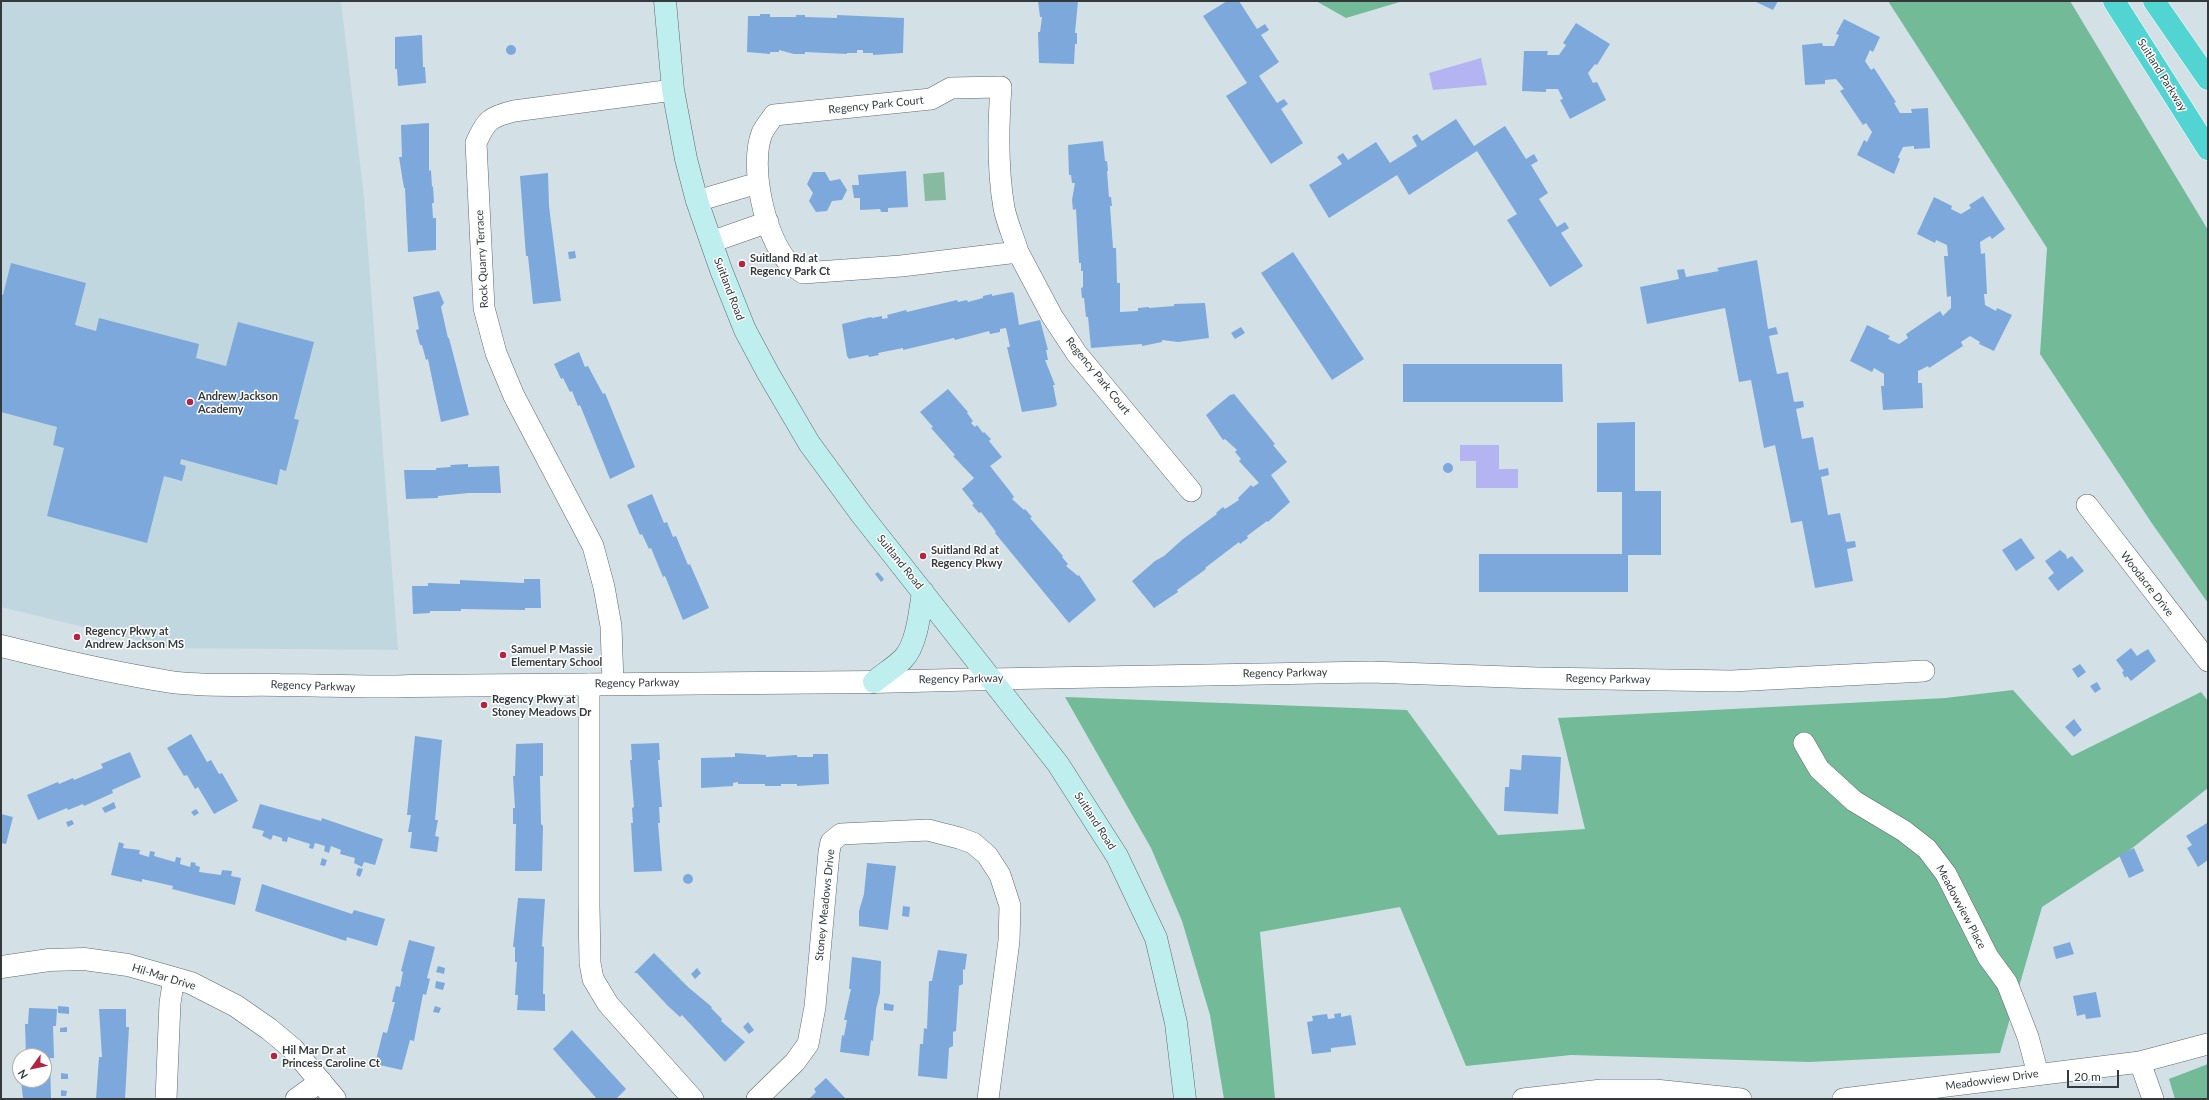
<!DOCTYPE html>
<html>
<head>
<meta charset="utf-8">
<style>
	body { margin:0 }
	#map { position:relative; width:2209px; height:1100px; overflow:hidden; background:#d3e1e6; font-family:Lato,sans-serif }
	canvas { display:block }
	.frame { position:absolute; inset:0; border:2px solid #343a3c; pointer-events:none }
	.north { position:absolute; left:12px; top:1048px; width:40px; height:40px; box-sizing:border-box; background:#fff; border:1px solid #aeb0b1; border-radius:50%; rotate:237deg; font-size:11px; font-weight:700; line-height:16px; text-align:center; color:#343a3c }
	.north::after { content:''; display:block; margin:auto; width:14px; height:18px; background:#b52341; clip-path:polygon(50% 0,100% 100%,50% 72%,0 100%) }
	.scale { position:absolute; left:2067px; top:1070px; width:52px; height:18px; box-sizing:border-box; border:2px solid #343a3c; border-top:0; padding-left:5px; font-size:12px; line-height:14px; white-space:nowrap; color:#343a3c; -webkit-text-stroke:3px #fff; paint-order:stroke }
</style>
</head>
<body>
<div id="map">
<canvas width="2209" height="1100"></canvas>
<div class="frame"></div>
<div class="north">N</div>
<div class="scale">20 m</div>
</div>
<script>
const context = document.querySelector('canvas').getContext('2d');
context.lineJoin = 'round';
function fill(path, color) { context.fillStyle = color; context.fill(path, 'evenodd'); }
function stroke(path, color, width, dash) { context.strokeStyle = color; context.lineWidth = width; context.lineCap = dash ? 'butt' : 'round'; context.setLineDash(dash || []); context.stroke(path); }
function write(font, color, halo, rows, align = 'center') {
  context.font = font + ' Lato,sans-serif'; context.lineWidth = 3; context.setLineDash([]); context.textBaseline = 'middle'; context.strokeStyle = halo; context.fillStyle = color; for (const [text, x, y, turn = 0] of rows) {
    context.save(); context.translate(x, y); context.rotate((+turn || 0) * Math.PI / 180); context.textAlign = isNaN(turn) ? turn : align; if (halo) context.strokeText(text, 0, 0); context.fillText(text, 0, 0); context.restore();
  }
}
fill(new Path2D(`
	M1,1H341L364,197L398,650L170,648L1,607Z`), '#c1d7e0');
fill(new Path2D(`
	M944,172L946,200L925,201L923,174Z`), '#88baa1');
fill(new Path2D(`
	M1316,1H1403L1346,18Z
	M1888,1H2070L2208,230V603L2151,522L2040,354L2047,248Z
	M2013,690L2072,756L2201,692L2208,701V788L2131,849L2042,907L2000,1053L1809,1062L1571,1055L1466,1066L1400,907L1260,932L1275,1099H1224L1210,1015L1182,921L1151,848L1065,697L1407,710L1498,835L1585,829L1558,718L1945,698Z
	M2208,1064V1099H2175L2169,1079Z`), '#73ba98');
fill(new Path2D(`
	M1481,58L1487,85L1433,90L1429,73Z
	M1460,445H1499V469H1518V488H1476V461H1460Z`), '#b4b4f3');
fill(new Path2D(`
	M1038,1H1078L1075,33H1077V44H1075L1074,64L1039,63L1038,32H1040L1042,17H1040Z
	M1227,1H1239L1257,29L1265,24L1269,30L1261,35L1279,62L1259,76L1277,103L1284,99L1288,104L1281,109L1303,143L1271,164L1226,96L1247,83L1203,16Z
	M1754,1H1778L1773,10Z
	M760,14H770V17H796V15H805V17L837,18V15L904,18L903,53L873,55V53H863V50H857V53H847V54L805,52V54H794L779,50V52H770V54L747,52L748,16H760Z
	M1844,19L1880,37L1873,52L1870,50L1865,61L1871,70L1874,68L1896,102L1894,103L1900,113H1912L1911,109L1928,108L1930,148L1914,149V146L1903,147L1898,157L1900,159L1894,174L1857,155L1864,140L1867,142L1872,132L1866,123L1863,125L1840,91L1844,89L1836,79L1825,80V84L1805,85L1802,45L1822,43L1823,46H1834L1839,35L1836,34Z
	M1576,23L1610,44L1597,65L1595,64L1588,73L1593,83L1597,82L1606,100L1570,119L1560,100L1563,99L1558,89H1546V92L1522,91L1524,51H1548L1547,55H1559L1566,45L1563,43Z
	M422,35L423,67H425L426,83L398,86L397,69H395V37Z
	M506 50a5 5 0 1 1 10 0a5 5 0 1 1-10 0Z
	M1456,119L1474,146L1505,126L1526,159L1534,154L1538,161L1531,165L1548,193L1539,199L1557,227L1565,222L1569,228L1561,233L1583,266L1550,287L1507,220L1517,214L1477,151L1409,195L1397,175L1329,218L1309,185L1342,164L1337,157L1343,153L1348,160L1376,142L1390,163L1417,146L1412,137L1417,134L1422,141Z
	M429,123V171L431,170L432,187L433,186L434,203H432L433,218H436V250L408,252L405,188H404L399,157H402L401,125Z
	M1103,141L1105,161H1107L1108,171H1107L1109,197H1111L1112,206H1110L1113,248H1116L1117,283H1120V312L1138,311V308L1149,307V308L1174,306V304L1205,303L1209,338L1178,342L1162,340V342L1142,346V344L1091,348L1088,317H1086L1084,298H1082L1081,288L1083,287V271H1081V263H1079L1076,209L1073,210L1072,200L1075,183H1072L1071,175H1069L1068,145Z
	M906,171L908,207L888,208V212H881L880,209L860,210V198H854L852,185H859L858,175Z
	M813,172H825L830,181L840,179L847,190L842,200L832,201L827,211L816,212L809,201L813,193L807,184Z
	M548,173L549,206L561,301L533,304L528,256H526L520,176Z
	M1983,196L2005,229L1992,239L1990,236L1980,242L1981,254L1985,253L1987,294H1984L1985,305L1996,311L1997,308L2012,315L1994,351L1979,344L1980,342L1970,336L1961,342L1963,346L1929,368L1928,366L1918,371V383H1922L1923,408L1883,410L1881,386H1884V374L1874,368L1872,372L1850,361L1867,325L1890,336L1888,339L1899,344L1908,338L1906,334L1940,311L1943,316L1951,308V296L1947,297L1944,256H1948L1947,245L1936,240L1935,243L1917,234L1934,197L1952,206L1951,209L1961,214L1971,208L1969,205Z
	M575,251L576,258L569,259L568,252Z
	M1293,252L1364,359L1332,380L1261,273Z
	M1757,260L1768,329L1776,327L1778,334L1769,336L1777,374L1788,372L1794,402L1803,401L1804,407L1796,409L1802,439L1813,437L1819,470L1828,468L1829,475L1821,477L1828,515L1840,513L1846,542L1855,541L1856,547L1847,549L1853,581L1815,588L1802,521L1791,523L1775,445L1764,448L1751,380L1739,382L1725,308L1647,324L1640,287L1679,279L1677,270L1684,269L1686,277L1719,271L1717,268Z
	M11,263L86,283L75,325L96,331L99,318L199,344L196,358L226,366L238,322L314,342L294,419L299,420L286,471L280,469L277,485L181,459L180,464L186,466L182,481L164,476L147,543L47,516L64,448L53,445L57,427L1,412V294L3,295Z
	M439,291L444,303L441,307L448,338H449L469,415L441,422L428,359L426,360L422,345H420L416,330L419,329L413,297Z
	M1012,292L1014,294L1019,325L1040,320L1048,350H1046L1048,360H1045L1055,385H1053L1057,405L1054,407L1022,412L1007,347H1010L1006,328L1000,329V332L990,334L989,331L955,340L954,338L903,350V348L878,353L879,355L869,357L868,355L849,359L847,356L842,324L871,317L872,318L882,316V319L888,318L887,315L906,310L907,312L957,300L958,302L967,300L968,302L983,298V296L992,294V296Z
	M1241,327L1245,333L1235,339L1231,333Z
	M579,352L585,367L588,366L603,394L605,393L635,467L610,479L580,405L578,406L572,391L570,392L563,378L561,379L554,364Z
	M1403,364H1562L1563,402H1403Z
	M948,389L968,412L967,413L973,421L971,423L975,427L977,425L983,433L984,432L991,439L989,441L1002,457L990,466L1009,490L1014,497L1012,499L1024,510L1025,509L1032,517L1030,518L1063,556L1062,557L1068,564L1066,566L1078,576L1079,575L1096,600L1069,623L995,533L996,532L981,512L979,513L972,505L974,504L962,489L974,478L953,456L955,455L931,428L933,427L920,412Z
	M1234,394L1275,444L1273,445L1287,462L1271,475L1290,502L1268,522L1267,521L1247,536L1248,538L1240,544L1239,542L1205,568L1206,569L1177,590L1178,592L1154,608L1132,581L1155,561L1164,556L1183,539L1217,514L1216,513L1223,507L1225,509L1239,500L1238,498L1251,485L1253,487L1259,483L1239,461L1241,459L1235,452L1237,450L1225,439L1223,440L1206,415L1230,395Z
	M1635,422V491H1661V555H1628V592H1479V554H1622V492H1597V423Z
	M1443 468a5 5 0 1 1 10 0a5 5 0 1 1-10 0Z
	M468,464V467L499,466L501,493H469L438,496V498L406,499L404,470H436V468L451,467L450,465Z
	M652,494L664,523L667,522L673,537L676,536L688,565L690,564L709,608L683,620L665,576L663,577L651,548L649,549L642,534L640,535L627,505Z
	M2021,538L2035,558L2016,571L2002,550Z
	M2060,550L2066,555L2067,559L2072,556L2084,571L2058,591L2048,578L2054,573L2045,561Z
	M878,572L884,579L881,582L875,574Z
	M524,579H540L541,608H525V610L461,609V611H430V613L413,614L412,586H428V583L460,584V580L524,583Z
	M2131,648L2137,656L2148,649L2156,661L2131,681L2127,676L2125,678L2122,672L2124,671L2116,660Z
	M2080,664L2086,672L2078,678L2072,669Z
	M2097,682L2101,689L2095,693L2090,686Z
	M2074,719L2082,730L2074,737L2065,727Z
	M191,734L207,762L211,760L219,774L222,773L238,801L214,814L198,787L195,789L187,775L184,776L167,748Z
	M415,736L442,740L435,820H438L435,836L439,837L437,852L410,848L412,832H408L411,815H407Z
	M543,743V776H540L541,824L543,826L542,871H515L516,824H513V808H515L513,776H515L516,744Z
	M659,743L660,760H658L662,807H659L660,823H658L662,871L634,872L631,823H633L632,808L634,807L630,760H632L631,744Z
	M130,752L141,777L112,790L113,793L84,806L83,804L68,810L67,808L38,820L27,795L58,782L59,784L73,778L74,780L103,768L101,764Z
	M735,753L766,755V757L797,755V757H813V754H828L829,784L797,786V784H781V786H765V784H738V782L733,783V786L701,788V758L735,757Z
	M1522,755L1561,757L1558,814L1504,811L1505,787H1509L1510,769L1521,770Z
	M114,802L116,808L105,813L102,808Z
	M260,804L321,821L322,818L383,839L375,865L364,862L362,867L354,863L355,858L340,854L341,850L331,846L329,853L324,851L325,846L315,843L313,849L309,848L310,844L288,837L287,842L282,841V838L273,835L271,840L267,838L262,836L264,831L252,828Z
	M196,809L199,813L194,816L191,812Z
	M1,814L13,817L6,844L1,843Z
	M72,820L74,824L68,827L66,822Z
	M2207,823L2208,860L2198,867L2187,848L2192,845L2186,836Z
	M119,842L124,844L123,848L140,850L139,854L149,857L150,851L155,852L154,856L175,862L176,857L181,858L180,864L190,867L191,862L196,863L195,865L200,867L199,872L221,875L222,870L232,871L231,876L241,878L235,905L172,889L173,886L142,879V882L111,875Z
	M2134,848L2144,871L2129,878L2119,855Z
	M322,858L327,860L325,866L320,865Z
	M867,863L896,866L888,930L859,926V911L864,894Z
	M358,868L363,869L360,877L356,875Z
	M683 879a5 5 0 1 1 10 0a5 5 0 1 1-10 0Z
	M262,884L352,914L354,910L385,919L377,946L347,937L346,941L255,911Z
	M518,898L545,899L542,946L544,947L543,994H545V1011L517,1010L518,995H515L517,962H515V947H513Z
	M903,906L910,907L909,917L902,916Z
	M409,940L435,947L427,978L430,979L426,995L423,994L414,1041L410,1040L402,1070L375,1064L383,1032L387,1033L395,1002H392L396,986L400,987L403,972L401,971Z
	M2070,942L2074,954L2056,959L2053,947Z
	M938,950L967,954L965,970L963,969V984L959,986L956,1031L953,1032V1046L949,1048L947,1079L918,1076L920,1044H923L924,1028L927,1029L929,981H932Z
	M654,953L688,987L712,1007L711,1008L722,1019L721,1021L745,1042L725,1062L682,1015L680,1017L668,1006L637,973H634Z
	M852,957L881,961L880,993L876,1009L873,1041L871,1040L869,1056L840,1052L842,1035L844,1036L847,1020H844L851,989H849Z
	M438,966L445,968L444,974L436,972Z
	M697,968L701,973L695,979L691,974Z
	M436,981L445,983L443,990L435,988Z
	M2096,992L2101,1017L2086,1019L2085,1014L2077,1016L2073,996Z
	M884,1003L894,1005L893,1011L884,1010Z
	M58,1006L69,1007V1014L58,1013Z
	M435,1006L441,1008L439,1013L433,1012Z
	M29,1008L57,1009L56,1026H53L54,1058H50L51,1099H23L21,1080H44V1056H26L25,1024H28Z
	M99,1009H126V1027H129L125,1099H96L99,1057H102Z
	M1341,1013V1017L1351,1015L1356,1045L1331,1048V1052L1312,1054L1307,1022L1313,1021L1312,1016L1327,1014L1328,1019L1335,1018L1334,1014Z
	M748,1022L754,1030L749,1034L743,1027Z
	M67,1027V1032H60V1028Z
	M572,1030L626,1089L616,1099H597L553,1049Z
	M61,1073L68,1074V1079H61Z
	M826,1078L846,1099H809L816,1092L814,1089Z
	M61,1090L67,1091L66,1096H61Z`), '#7da8db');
const minor = new Path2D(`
	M697,201L758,183
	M711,242L768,222
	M1018,252C1014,238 1007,223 1004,208C997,168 998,128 1001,87L951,88L931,99L774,115C770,121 765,127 762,133C749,166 765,237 788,262C792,266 798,269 803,273L901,266L1018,252L1052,316L1077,354L1191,491
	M2087,505L2208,661
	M991,679L1371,672L1537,678L1732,681L1924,671
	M613,683L611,626L604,587L593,546L514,396L496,353L484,308L476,143C486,120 490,117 514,111L673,90
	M589,684V906L590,963L593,979L608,1004L693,1099
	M1804,743L1819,769L1854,801L1904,831L1927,849L1946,874L1988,957L2007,983L2028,1037L2038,1074
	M2140,1062L2153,1099
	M166,1099L170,1003L174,978
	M296,1099L321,1081
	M757,1099L795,1062L808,1044L815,1007L829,852L831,842L841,834L928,830L959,838L973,843L987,855L1000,875L1010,906L1009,941L988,1099
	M1523,1099L1602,1090H1655L1741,1099
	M1843,1099L2140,1062L2208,1044`);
const tertiary = new Path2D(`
	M1,646C57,660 113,673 171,682C207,687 244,684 280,685C324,685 367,688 411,686L874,682L991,679
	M1,967L49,960L84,959L128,965L191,983L236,1006L269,1029L293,1049L335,1099`);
const secondary = new Path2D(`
	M665,1L673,90L686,159L697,201L721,270L745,330L768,373L809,443L861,514L1058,764L1117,856L1156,938L1176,1023L1185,1099
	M874,682C883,674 894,668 903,659C917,645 920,611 923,592`);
const trunk = new Path2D(`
	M2114,1L2208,149
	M2154,1L2208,79`);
stroke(minor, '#5d696e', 22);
stroke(tertiary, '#5d696e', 23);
stroke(secondary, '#5d696e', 23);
stroke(trunk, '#fff', 23);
stroke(minor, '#fff', 21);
stroke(tertiary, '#fff', 22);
stroke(secondary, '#beefee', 22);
stroke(trunk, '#52d4d2', 22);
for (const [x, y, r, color] of [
	[742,264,4,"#b52341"],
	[190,402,4,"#b52341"],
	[923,556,4,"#b52341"],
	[77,637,4,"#b52341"],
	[503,655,4,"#b52341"],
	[484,705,4,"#b52341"],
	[274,1056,4,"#b52341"]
]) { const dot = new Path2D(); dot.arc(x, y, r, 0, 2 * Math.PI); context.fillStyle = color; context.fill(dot); stroke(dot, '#fff', 1.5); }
write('11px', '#343a3c', '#fff', [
	["Suitland Parkway",2162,75,58],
	["Regency Park Court",876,105,-6],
	["Rock Quarry Terrace",482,259,-93],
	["Suitland Road",729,289,69],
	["Regency Park Court",1098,376,51],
	["Suitland Road",900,562,51],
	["Woodacre Drive",2147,584,52],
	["Regency Parkway",1285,673,-1],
	["Regency Parkway",961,679,-1],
	["Regency Parkway",1608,679,1],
	["Regency Parkway",637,683,-1],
	["Regency Parkway",313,686,2],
	["Suitland Road",1095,821,57],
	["Stoney Meadows Drive",825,905,-84],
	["Meadowview Place",1961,907,62],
	["Hil-Mar Drive",164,977,17],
	["Meadowview Drive",1992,1080,-8]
]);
write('bold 11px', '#343a3c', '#fff', [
	["Suitland Rd at",750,258],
	["Regency Park Ct",750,271],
	["Andrew Jackson",198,396],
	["Academy",198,409],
	["Suitland Rd at",931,550],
	["Regency Pkwy",931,563],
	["Regency Pkwy at",85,631],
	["Andrew Jackson MS",85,644],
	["Samuel P Massie",511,649],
	["Elementary School",511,662],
	["Regency Pkwy at",492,699],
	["Stoney Meadows Dr",492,712],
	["Hil Mar Dr at",282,1050],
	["Princess Caroline Ct",282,1063]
], 'left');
</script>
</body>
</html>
